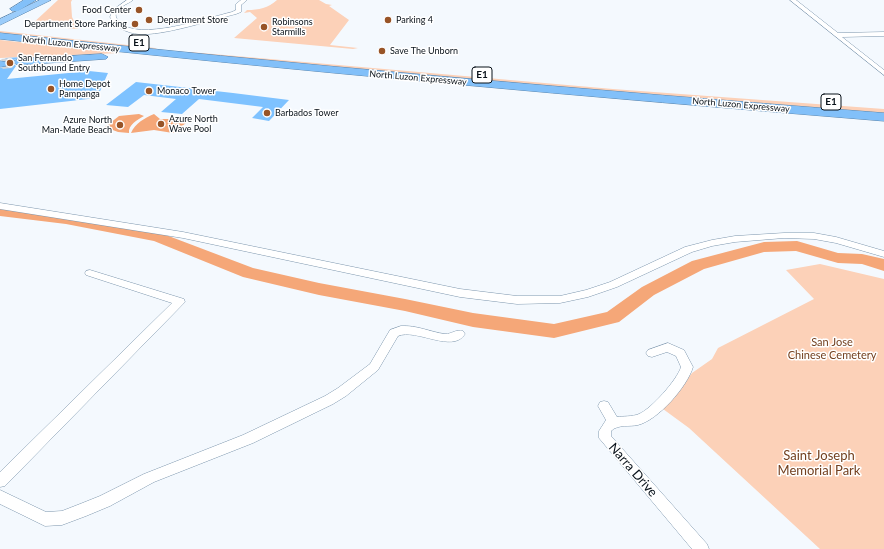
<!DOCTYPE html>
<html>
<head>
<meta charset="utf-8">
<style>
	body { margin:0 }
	canvas { display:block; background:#f4f9fe }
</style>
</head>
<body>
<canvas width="884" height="549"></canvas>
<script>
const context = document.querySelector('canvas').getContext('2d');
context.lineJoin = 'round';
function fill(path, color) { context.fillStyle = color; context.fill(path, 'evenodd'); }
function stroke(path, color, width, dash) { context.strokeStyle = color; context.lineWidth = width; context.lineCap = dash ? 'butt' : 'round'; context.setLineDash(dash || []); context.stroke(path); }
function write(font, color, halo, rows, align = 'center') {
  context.font = font + ' Lato,sans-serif'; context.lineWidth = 3; context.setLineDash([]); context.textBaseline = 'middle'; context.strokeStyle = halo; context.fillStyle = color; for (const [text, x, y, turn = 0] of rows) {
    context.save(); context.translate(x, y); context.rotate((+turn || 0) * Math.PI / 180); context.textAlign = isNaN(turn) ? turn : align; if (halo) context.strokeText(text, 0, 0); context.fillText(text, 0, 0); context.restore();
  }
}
fill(new Path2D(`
	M58,0H72L71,2L72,17L78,29L31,25Z
	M277,0H319L326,4L332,5L329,6L349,20L330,45L358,48L353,49L234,38L257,18L250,12L244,13L247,10C259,10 268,8 277,0Z
	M0,31L155,48L157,49L0,34Z
	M0,40L121,53L0,58Z
	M190,52L613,89L884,109V113L459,79L188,53Z
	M820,264L884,279V549H820L689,428L663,409L692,373L712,359L718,348L814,299L786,270Z`), '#fcd1b8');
fill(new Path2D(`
	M139,114L144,116C137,120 128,125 129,133L118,132L105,127L119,116Z
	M154,114L160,119H170L175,123H186L173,133L154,130L131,133C135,123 145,118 154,114Z`), '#f5a778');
fill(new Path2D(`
	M0,206L66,214L158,232L253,268L319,283L405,299L473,313L554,324L607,312L642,287L692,261L764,242L797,241L838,253L862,254L884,259V271L862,264L838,263L796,251L764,252L704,269L654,295L619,322L554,338L473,327L405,311L319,295L243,277L154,241L66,224L0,216Z`), '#f5a778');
fill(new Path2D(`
	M22,57L11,61L16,66L7,79L89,71L108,73L97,98L0,109V68L6,67L9,65V63L4,60L6,58Z
	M136,82L233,93L289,100L269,121L252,118L263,107L199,99L182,114L161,112L176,99L144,95L128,107L106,105Z`), '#7ec2ff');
stroke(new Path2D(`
	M2,64L18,62`), '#d1d6dc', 10, [10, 5.5]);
const minor = new Path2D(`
	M127,0H133C128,4 118,7 116,13C115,17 117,19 119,22C138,42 207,18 232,12L236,10V4L241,0H247L241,5V12L236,14C211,20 163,36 139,34C127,33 116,28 110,17L113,10Z
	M790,0H796L838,33L884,32V36L842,37L884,70V75Z
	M0,203L183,232L460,289L517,296H560L586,290L610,282L685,247L712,240L735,236L784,233H814L836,237L884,251V257L836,243L814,239L784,238L735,242L712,246L692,252L617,287L588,297L560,303L517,304L460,297L183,238L0,209Z
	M90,270L184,299L185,302L5,486L0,487V472L172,303L86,275L85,273L86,271Z
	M401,326C417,325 430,332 445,334C452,334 456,329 463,331L465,334C453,354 416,328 398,336L378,370L346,396L333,404L253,443L154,482L110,506L86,516L62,525L45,526L0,504V490L46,512L62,511L80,504L100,496L144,474L243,435L325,396L338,388L370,364L390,330Z
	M668,343L684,350L693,367C687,387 658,420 638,425C630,427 618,424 611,431V436L707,544L709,549H692L599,438V431L606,420L598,406L600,402L604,401L608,402L617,417C623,416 632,417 639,414C651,409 677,380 681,367L676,356L667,352L652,357L648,356L646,353L648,350Z`);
const trunk = new Path2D(`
	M40,0H51L0,25V19Z`);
const motorway = new Path2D(`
	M24,0H36L18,11H12L10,9Z
	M0,33C294,65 589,90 884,113V121C589,97 294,71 0,39Z
	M102,54L108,57L106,59L18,65L12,62L18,59Z
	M0,61L6,62L8,64L6,66L0,67Z`);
stroke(minor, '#7d96ad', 1);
stroke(trunk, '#5883ab', 1);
stroke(motorway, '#5883ab', 1);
fill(minor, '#fff');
fill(trunk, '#9bccfa');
fill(motorway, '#82c0f9');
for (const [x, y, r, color] of [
	[139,10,4,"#985427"],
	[149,20,4,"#985427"],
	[388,20,4,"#985427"],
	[135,24,4,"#985427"],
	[264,27,4,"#985427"],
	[382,51,4,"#985427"],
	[10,63,4,"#985427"],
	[51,89,4,"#985427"],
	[149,91,4,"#985427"],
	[267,113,4,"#985427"],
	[161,124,4,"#985427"],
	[120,125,4,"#985427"]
]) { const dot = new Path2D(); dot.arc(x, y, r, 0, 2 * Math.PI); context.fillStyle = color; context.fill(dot); stroke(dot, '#fff', 1.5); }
write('9px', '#09121a', '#fff', [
	["Food Center",131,10,"right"],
	["Department Store",157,20],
	["Parking 4",396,20],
	["Robinsons",272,22],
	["Starmills",272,32],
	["Department Store Parking",127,24,"right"],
	["Save The Unborn",390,51],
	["San Fernando",18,58],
	["Southbound Entry",18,68],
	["Home Depot",59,84],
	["Pampanga",59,94],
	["Monaco Tower",157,91],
	["Barbados Tower",275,113],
	["Azure North",169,119],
	["Wave Pool",169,129],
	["Azure North",112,120,"right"],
	["Man-Made Beach",112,130,"right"]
], 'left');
write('9px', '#09121a', '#fff', [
	["North Luzon Expressway",71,44,6],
	["North Luzon Expressway",418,78,5],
	["North Luzon Expressway",741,105,5]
]);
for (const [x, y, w] of [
	[139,43,20],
	[482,75,20],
	[831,102,20]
]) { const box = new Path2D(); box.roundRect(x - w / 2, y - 8, w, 16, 3); context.fillStyle = '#fff'; context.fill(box); stroke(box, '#09121a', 1); }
write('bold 10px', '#09121a', null, [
	["E1",139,43],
	["E1",482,75],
	["E1",831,102]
]);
write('11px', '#73401f', '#fff', [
	["San Jose",832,342],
	["Chinese Cemetery",832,355]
]);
write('13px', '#73401f', '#fff', [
	["Saint Joseph",819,456],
	["Memorial Park",819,471]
]);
write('13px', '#09121a', '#fff', [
	["Narra Drive",633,470,49]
]);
</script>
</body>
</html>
